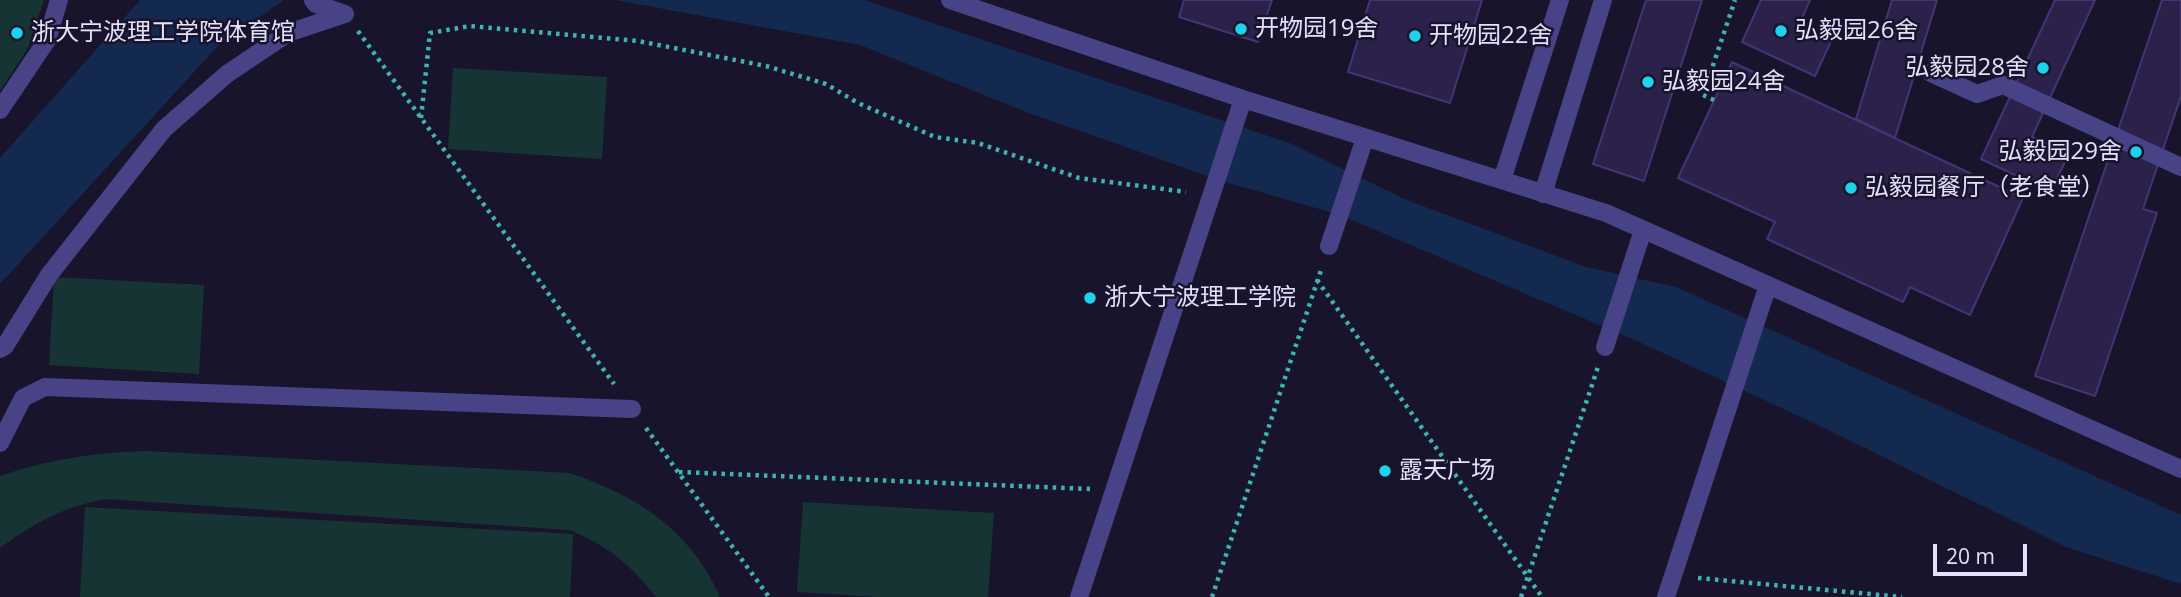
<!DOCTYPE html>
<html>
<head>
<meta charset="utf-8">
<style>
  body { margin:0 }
  #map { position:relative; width:2181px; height:597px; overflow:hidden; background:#18142b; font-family:"Open Sans",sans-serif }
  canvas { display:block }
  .scale { position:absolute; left:1933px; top:544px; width:94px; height:32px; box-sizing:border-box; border:4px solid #e4e0fd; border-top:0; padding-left:9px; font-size:21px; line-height:24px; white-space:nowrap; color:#e4e0fd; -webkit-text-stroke:5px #18142b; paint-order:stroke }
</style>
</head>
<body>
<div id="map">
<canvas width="2181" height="597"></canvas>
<div class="scale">20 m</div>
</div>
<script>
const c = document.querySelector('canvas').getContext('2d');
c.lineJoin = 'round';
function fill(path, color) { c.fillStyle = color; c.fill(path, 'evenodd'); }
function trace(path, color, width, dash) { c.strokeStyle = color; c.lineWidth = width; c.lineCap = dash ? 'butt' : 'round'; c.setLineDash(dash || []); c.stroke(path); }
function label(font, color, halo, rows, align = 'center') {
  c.font = font + ' "Open Sans","Noto Sans SC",sans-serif'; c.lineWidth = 5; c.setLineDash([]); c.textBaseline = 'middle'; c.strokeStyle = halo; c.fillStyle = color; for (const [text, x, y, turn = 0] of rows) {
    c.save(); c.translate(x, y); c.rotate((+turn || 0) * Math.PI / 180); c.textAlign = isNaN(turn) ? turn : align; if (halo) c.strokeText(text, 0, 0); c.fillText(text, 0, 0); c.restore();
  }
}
fill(new Path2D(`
  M0,0H44L28,48L0,91Z
  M453,68L607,77L602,159L448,149Z
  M54,277L204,285L199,374L49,365Z
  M146,451L570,473C638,497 689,528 720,597H656C632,566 606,544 569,530L105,499C61,508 36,522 0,548V476C49,459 95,453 146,451Z
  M803,502L994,513L988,597H878L797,592Z
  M85,507L573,534L570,597H80Z`), '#173434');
fill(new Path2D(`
  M140,0H284L216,48L0,284V158Z
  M615,0H864L1292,144L1404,199L1586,267L1676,287L2181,515V584L2066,547L1816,424L1637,341L1340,215L1222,181L1029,113L860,45Z`), '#14294f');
const building = new Path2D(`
  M1184,0H1272L1258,42L1179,17Z
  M1370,0H1482L1450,103L1348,72Z
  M1646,0H1702L1644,181L1593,164Z
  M1761,0H1810L1800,23L1832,39L1815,76L1742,42Z
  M1892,0H1937L1895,138L1856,119Z
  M2055,0H2095L2032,137L2069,154L2050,192L1981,159Z
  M2162,0H2181V96L2143,209L2157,213L2095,396L2035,376Z
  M1732,62L2023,198L1970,315L1910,287L1903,302L1767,239L1775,222L1678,178Z`);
fill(building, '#2b214a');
trace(building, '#433574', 2);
trace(new Path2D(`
  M358,31L614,384
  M1714,100L1703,95L1735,0
  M421,118L430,33L470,26L638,41L766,66L826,84L858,103L935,137L978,143L1079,178L1186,192
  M1317,280L1542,597
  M646,428L769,597
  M679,472L1090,489
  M1698,578L1902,597
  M1212,597L1322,267
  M1521,597L1598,367`), '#3cb5b1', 4.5, [3.5, 5]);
trace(new Path2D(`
  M313,0L316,4L345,14
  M950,0L1243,99L1079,597
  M1931,73L1977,94L2003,85L2181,167
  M1243,99L1606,213L2181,469
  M0,110L47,40L59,0
  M1502,180L1560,0
  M1543,194L1603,0
  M1329,246L1365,138
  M1605,347L1643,230
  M0,349L5,346L49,275L164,129L227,74L288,33L345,14
  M0,443L23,398L45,387L632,409
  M1666,597L1768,285`), '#474386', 18);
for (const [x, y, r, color] of [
  [1241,29,7,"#1cd3ed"],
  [1781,31,7,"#1cd3ed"],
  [17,33,7,"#1cd3ed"],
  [1415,36,7,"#1cd3ed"],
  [2043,68,7,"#1cd3ed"],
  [1648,82,7,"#1cd3ed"],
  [2136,152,7,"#1cd3ed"],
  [1851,188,7,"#1cd3ed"],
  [1090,298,7,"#1cd3ed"],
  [1385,471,7,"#1cd3ed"]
]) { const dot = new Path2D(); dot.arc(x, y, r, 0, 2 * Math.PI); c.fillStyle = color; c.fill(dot); trace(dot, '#18142b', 2.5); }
label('24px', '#e4e0fd', '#18142b', [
  ["开物园19舍",1255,29],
  ["弘毅园26舍",1795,31],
  ["浙大宁波理工学院体育馆",31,33],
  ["开物园22舍",1429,36],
  ["弘毅园28舍",2029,68,"right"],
  ["弘毅园24舍",1662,82],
  ["弘毅园29舍",2122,152,"right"],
  ["弘毅园餐厅（老食堂）",1865,188],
  ["浙大宁波理工学院",1104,298],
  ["露天广场",1399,471]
], 'left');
</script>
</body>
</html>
